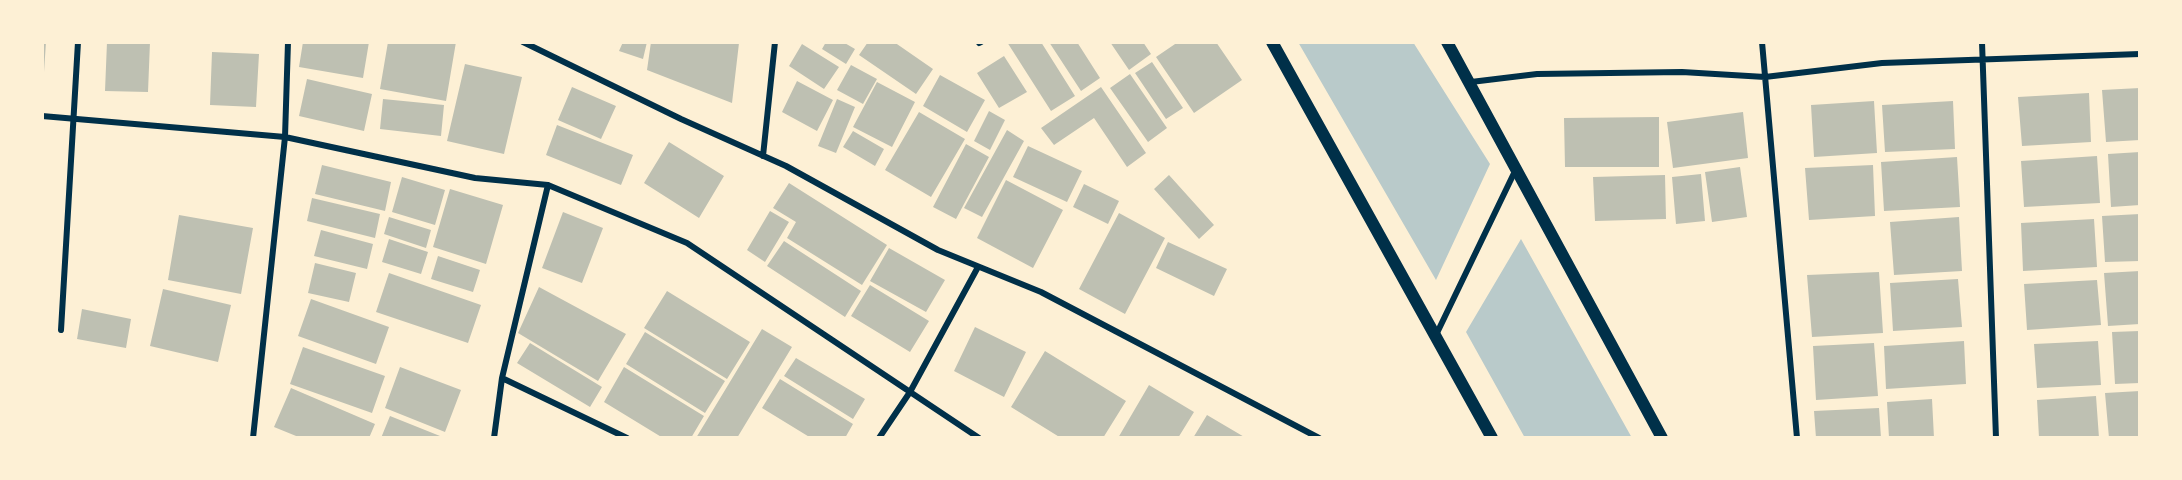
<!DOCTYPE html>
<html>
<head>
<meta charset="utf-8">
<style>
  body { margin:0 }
  #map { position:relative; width:2182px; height:480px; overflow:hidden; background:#fdf0d5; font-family:Montserrat,sans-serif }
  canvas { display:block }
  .frame { position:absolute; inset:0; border:44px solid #fdf0d5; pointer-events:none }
</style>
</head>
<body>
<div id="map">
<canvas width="2182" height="480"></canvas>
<div class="frame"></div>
</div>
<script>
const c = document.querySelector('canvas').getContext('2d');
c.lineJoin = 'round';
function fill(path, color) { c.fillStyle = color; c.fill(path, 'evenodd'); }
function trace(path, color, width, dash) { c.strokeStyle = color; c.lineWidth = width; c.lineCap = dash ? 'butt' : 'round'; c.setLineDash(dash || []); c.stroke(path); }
fill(new Path2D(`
  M1298,42H1413L1490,164L1436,280Z
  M1521,239L1632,438H1525L1466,332Z`), '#b9caca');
fill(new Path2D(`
  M42,42H46L44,72L42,71Z
  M107,42H150L148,92L105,91Z
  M303,42H369L363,78L299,67Z
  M388,42H456L446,101L380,89Z
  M623,42H647L643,59L619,51Z
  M651,42L739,43L732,103L647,70Z
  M826,42H843L855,49L846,64L822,49Z
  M868,42H894L933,69L916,94L859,55Z
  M1007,42H1041L1075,96L1051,111Z
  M1049,42H1077L1100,78L1081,91Z
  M1110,42H1143L1151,54L1129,70Z
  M1178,42H1216L1242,80L1194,113L1156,57Z
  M802,44L839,67L824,89L789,66Z
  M212,52L259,54L256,107L210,105Z
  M1004,56L1027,92L999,108L977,73Z
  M1152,62L1183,108L1166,119L1135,73Z
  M465,64L522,77L504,154L447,141Z
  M851,65L877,79L863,104L837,90Z
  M1130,74L1167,128L1148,142L1110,88Z
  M940,75L985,100L967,132L923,106Z
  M307,79L372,94L364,131L299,116Z
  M797,81L833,100L817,131L782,112Z
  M877,82L915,102L892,147L853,127Z
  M572,87L616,106L601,139L558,120Z
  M1101,87L1146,153L1127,167L1094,118L1054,145L1041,128Z
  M2140,88V140L2106,142L2102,90Z
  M2089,93L2091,142L2022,146L2018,97Z
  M383,99L444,105L441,136L380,129Z
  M837,99L855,107L836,153L818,146Z
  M1874,101L1877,153L1814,157L1811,105Z
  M1953,101L1955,149L1885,152L1882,105Z
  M989,111L1005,120L990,150L974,141Z
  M919,112L965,139L931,197L885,170Z
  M1743,112L1748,158L1673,168L1667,122Z
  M1659,117V167H1565L1564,118Z
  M557,125L633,155L621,185L546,155Z
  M1007,130L1024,141L982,217L964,208Z
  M853,131L884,149L875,166L843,147Z
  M669,142L724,176L699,218L644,183Z
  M966,144L989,157L956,219L933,207Z
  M1028,146L1082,171L1067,202L1013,177Z
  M2140,152V205L2111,207L2108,154Z
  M2097,156L2100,203L2024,207L2021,161Z
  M1957,157L1960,207L1884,211L1881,162Z
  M322,165L391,182L385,211L315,194Z
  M1873,165L1875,216L1809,220L1805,168Z
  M1740,167L1747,217L1712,222L1705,172Z
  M1701,174L1705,221L1676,224L1672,177Z
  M1169,175L1214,225L1199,239L1154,189Z
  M1665,175L1666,219L1595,221L1593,177Z
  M402,177L445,190L435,225L392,212Z
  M1006,180L1063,210L1033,268L977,238Z
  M789,183L887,245L862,285L787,238L796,222L773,208Z
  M1084,184L1119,201L1108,224L1073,207Z
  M450,189L503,205L486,264L433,247Z
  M312,198L380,214L375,238L307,221Z
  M770,211L789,222L765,262L747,250Z
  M563,212L603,228L582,283L542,268Z
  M1119,213L1165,238L1125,314L1079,289Z
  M2140,214V261L2105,262L2102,216Z
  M179,215L253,228L241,294L168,280Z
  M389,217L431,230L426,248L384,234Z
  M1959,217L1962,271L1894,275L1890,222Z
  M2094,219L2097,267L2023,271L2021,223Z
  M321,230L373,244L367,269L314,256Z
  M389,239L428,252L421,274L382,262Z
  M784,241L861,291L845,317L767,266Z
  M1168,242L1227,269L1214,296L1156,268Z
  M889,248L945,280L926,312L870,281Z
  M438,256L480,270L473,292L431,279Z
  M315,263L356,273L349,302L308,293Z
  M2140,271V324L2108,326L2104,273Z
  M1879,272L1883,333L1812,337L1807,275Z
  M389,273L481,305L468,343L376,312Z
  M1958,279L1962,327L1893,331L1890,283Z
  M2097,280L2101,325L2027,330L2024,284Z
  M870,285L929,321L910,352L851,316Z
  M539,287L626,334L598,381L518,333Z
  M163,289L231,305L218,362L150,346Z
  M667,291L750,342L727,379L644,328Z
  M311,299L389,327L376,364L298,336Z
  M82,309L131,319L126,348L77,339Z
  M975,327L1026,352L1004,397L954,371Z
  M762,329L792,347L737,438H696Z
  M2140,331V383L2115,384L2112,332Z
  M645,332L725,381L705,413L626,364Z
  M1964,341L1966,384L1886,389L1884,346Z
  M2098,341L2101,385L2037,388L2034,344Z
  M530,343L602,387L590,407L517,363Z
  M1874,343L1878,396L1816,400L1813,346Z
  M303,347L385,376L372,413L290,384Z
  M1045,351L1126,401L1103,438H1061L1011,407Z
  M796,358L865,399L853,419L784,376Z
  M400,367L461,390L445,432L385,408Z
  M624,367L704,416L691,438H663L604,402Z
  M780,379L853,424L845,438H811L762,408Z
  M1149,385L1194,412L1178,438H1118Z
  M291,388L375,424L369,438H301L274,427Z
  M2140,391V438H2109L2105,393Z
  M2096,396L2099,438H2039L2037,400Z
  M1932,399L1934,438H1889L1887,402Z
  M1879,408L1881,438H1816L1814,411Z
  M1207,415L1246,438H1193Z
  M390,416L445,438H381Z`), '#bec0b2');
trace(new Path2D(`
  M523,42L681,119L786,166L938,250L1041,292L1319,438
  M1762,42L1797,438
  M1982,42L1996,438
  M979,43L981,42
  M1471,82L1537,74L1682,72L1765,77L1882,63L2140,54
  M42,116L285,137L475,178L548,185L687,243L979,438
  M763,156L775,42
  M61,330L78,42
  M1436,335L1516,169
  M502,378L627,438
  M253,438L285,137L288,42
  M494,438L502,378L548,185
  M879,438L910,392L978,267`), '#003049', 6);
trace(new Path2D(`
  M1272,42L1492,438
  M1447,42L1662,438`), '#003049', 12);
</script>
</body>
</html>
